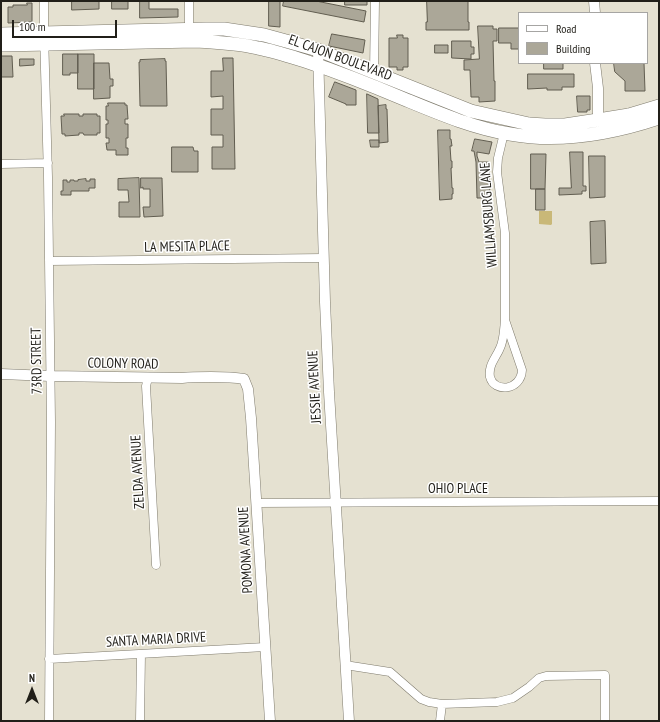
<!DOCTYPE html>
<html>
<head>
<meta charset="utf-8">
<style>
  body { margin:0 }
  #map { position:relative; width:660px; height:722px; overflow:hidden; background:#e5e1d1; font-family:"PT Sans Narrow",sans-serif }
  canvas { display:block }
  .frame { position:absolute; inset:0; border:2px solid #211f19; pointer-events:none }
  .legend { position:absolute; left:518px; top:12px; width:130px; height:52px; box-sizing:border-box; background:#fff; border:1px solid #a6a5a3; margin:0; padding:5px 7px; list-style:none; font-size:12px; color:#211f19 }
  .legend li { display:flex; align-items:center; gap:8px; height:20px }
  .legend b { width:20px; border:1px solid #a6a5a3 }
  .north { position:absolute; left:12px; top:670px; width:40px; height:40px; -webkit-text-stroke:3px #fff; paint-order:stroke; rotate:0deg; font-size:11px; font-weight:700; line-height:16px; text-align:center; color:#211f19 }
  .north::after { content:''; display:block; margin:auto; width:14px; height:18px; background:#211f19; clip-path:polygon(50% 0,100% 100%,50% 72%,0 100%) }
  .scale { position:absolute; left:12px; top:20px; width:105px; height:18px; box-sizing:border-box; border:2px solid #211f19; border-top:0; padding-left:5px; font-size:12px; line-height:14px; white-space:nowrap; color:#211f19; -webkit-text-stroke:3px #fff; paint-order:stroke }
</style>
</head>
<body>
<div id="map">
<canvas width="660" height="722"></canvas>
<div class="frame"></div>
<ul class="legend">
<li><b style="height:5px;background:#fff"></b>Road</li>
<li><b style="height:11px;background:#aba798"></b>Building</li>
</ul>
<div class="north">N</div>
<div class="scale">100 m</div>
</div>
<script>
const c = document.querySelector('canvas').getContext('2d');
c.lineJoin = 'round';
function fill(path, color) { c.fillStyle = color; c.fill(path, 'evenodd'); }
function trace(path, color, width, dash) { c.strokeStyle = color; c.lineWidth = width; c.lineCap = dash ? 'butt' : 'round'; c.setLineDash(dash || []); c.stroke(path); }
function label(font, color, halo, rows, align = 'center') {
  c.font = font + ' "PT Sans Narrow",sans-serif'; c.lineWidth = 3; c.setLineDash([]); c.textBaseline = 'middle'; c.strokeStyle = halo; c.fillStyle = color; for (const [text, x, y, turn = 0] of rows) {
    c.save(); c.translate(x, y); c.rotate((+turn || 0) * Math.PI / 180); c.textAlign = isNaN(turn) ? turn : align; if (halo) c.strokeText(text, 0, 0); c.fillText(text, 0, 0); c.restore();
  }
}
fill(new Path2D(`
  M539,211H552V224L551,225C547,225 543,224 539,224Z`), '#c9b878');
const building = new Path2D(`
  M72,1H99V9L72,10Z
  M112,1H128V9H112Z
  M140,1H149V9H178V17L140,18Z
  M269,1H280V27L269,26Z
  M284,1H316L366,11L364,22L283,6Z
  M345,1H367V5H345Z
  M427,1H468V22H469V30H426V22H427Z
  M27,3H32V22L8,23V7H13V5H27Z
  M478,26H493V29H497V41H493L494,81H495V101L479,102V97H471L470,70H464V60L479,59Z
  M499,28H519V49H511V43H499Z
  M332,34L365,40L363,53L329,46Z
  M397,35H403V38H408V67H403V70H397V67H389V38H397Z
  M452,41H471V47H474V54H471V59L452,58Z
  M435,45H448V53H435Z
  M63,54H78V73H70V75H63Z
  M78,54H94V89H78Z
  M1,56H12L13,77H1Z
  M223,58H233L235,169H212V147H223V135H211V109H223V96L211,97V71H223Z
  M20,59H34V65L20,66Z
  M165,59V61H166L167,106H140L139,62H140V60Z
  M94,63H109L110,79H113V86H110V98L94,99Z
  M544,63H563V69H544Z
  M614,63H644L645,91H625V81L615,72Z
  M528,74H574V87H562V90H547V88L528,89Z
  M335,82L356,90V105H346V104L329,97Z
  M367,94L378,99L379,133H368Z
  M577,96H590V110H587V112H578Z
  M108,103H125V105H127L128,119H125V124H128V138H126V148H128V155H116V150H107L106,143H109V138H106V124H108V120H106V106H108Z
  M386,105V109H387L388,142L379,143L378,106Z
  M64,114H79V116H83V114H97V116H100V133H97V135H84L83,133H79V135L65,136V134H62L61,116H64Z
  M438,130H450V139H451L452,146H450L451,161H452V168H451L452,188H453V194H452V199L440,200Z
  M475,139L492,142L489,154L477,152V156L479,162H489L490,198H477L476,162L474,151H472Z
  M370,140H379V147H371Z
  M172,147H193L194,151H198V172H172Z
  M570,152H583V186H586V191H582V194L559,195V188H571Z
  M531,154H546L545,189H531Z
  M589,156H605V197L590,198Z
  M139,178L140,217H119V202H129L128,190H118V179Z
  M141,178H162L163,216L144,217L143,207H150V189H143V187L141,188Z
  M86,179V181H90V179H95V188H89V191H71V195H61V191H63V180H67V182H70V180H74V181H78V180Z
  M536,189H545V210H536Z
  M605,221L606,263L591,264L590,222Z`);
fill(building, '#aba798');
trace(building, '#615d50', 1);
const minor = new Path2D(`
  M44,1V33L48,177L51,422L49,721
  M189,1V29
  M374,73L375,1
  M504,133L498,158L497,172L505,233V320
  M1,164L48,163
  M49,261L324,258
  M505,320L522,370C521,391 494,393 490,377C488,365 496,358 500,348C504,340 504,329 505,320Z
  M148,378L146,386L156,565
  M257,503L659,501
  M49,659L265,647
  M345,665L390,672L421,699L429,702L442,704L497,702L513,698L529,687L539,678L546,676L605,675V721
  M140,721L141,654
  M440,721L442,704`);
const tertiary = new Path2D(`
  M594,1L595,13
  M318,50L325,302L329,392L349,721
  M595,63L598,88V120
  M1,374L50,376L182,378C191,377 201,377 211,377C222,377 233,377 244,379L248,389L251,418L270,721`);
const primary = new Path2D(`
  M1,34L206,29H224L264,35L286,41L318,50L471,111L529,124L545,125H565L598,120L629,115L659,106
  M1,45L195,41C216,42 237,43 258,48C274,51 289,56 305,61C338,72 371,85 404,99C438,113 473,128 510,134C560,143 611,134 659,118`);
trace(minor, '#7f7b6d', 9);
trace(tertiary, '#7f7b6d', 11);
trace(primary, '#7f7b6d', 14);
trace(minor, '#fff', 8);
trace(tertiary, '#fff', 10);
trace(primary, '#fff', 13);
label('14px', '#211f19', '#fff', [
  ["EL CAJON BOULEVARD",340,58,20],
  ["WILLIAMSBURG LANE",489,215,-94],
  ["LA MESITA PLACE",187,247,-1],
  ["73RD STREET",37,361,-91],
  ["COLONY ROAD",123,364,1],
  ["JESSIE AVENUE",315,387,-93],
  ["ZELDA AVENUE",138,472,-93],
  ["OHIO PLACE",458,489],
  ["POMONA AVENUE",246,550,-93],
  ["SANTA MARIA DRIVE",156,640,-3]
]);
</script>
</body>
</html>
